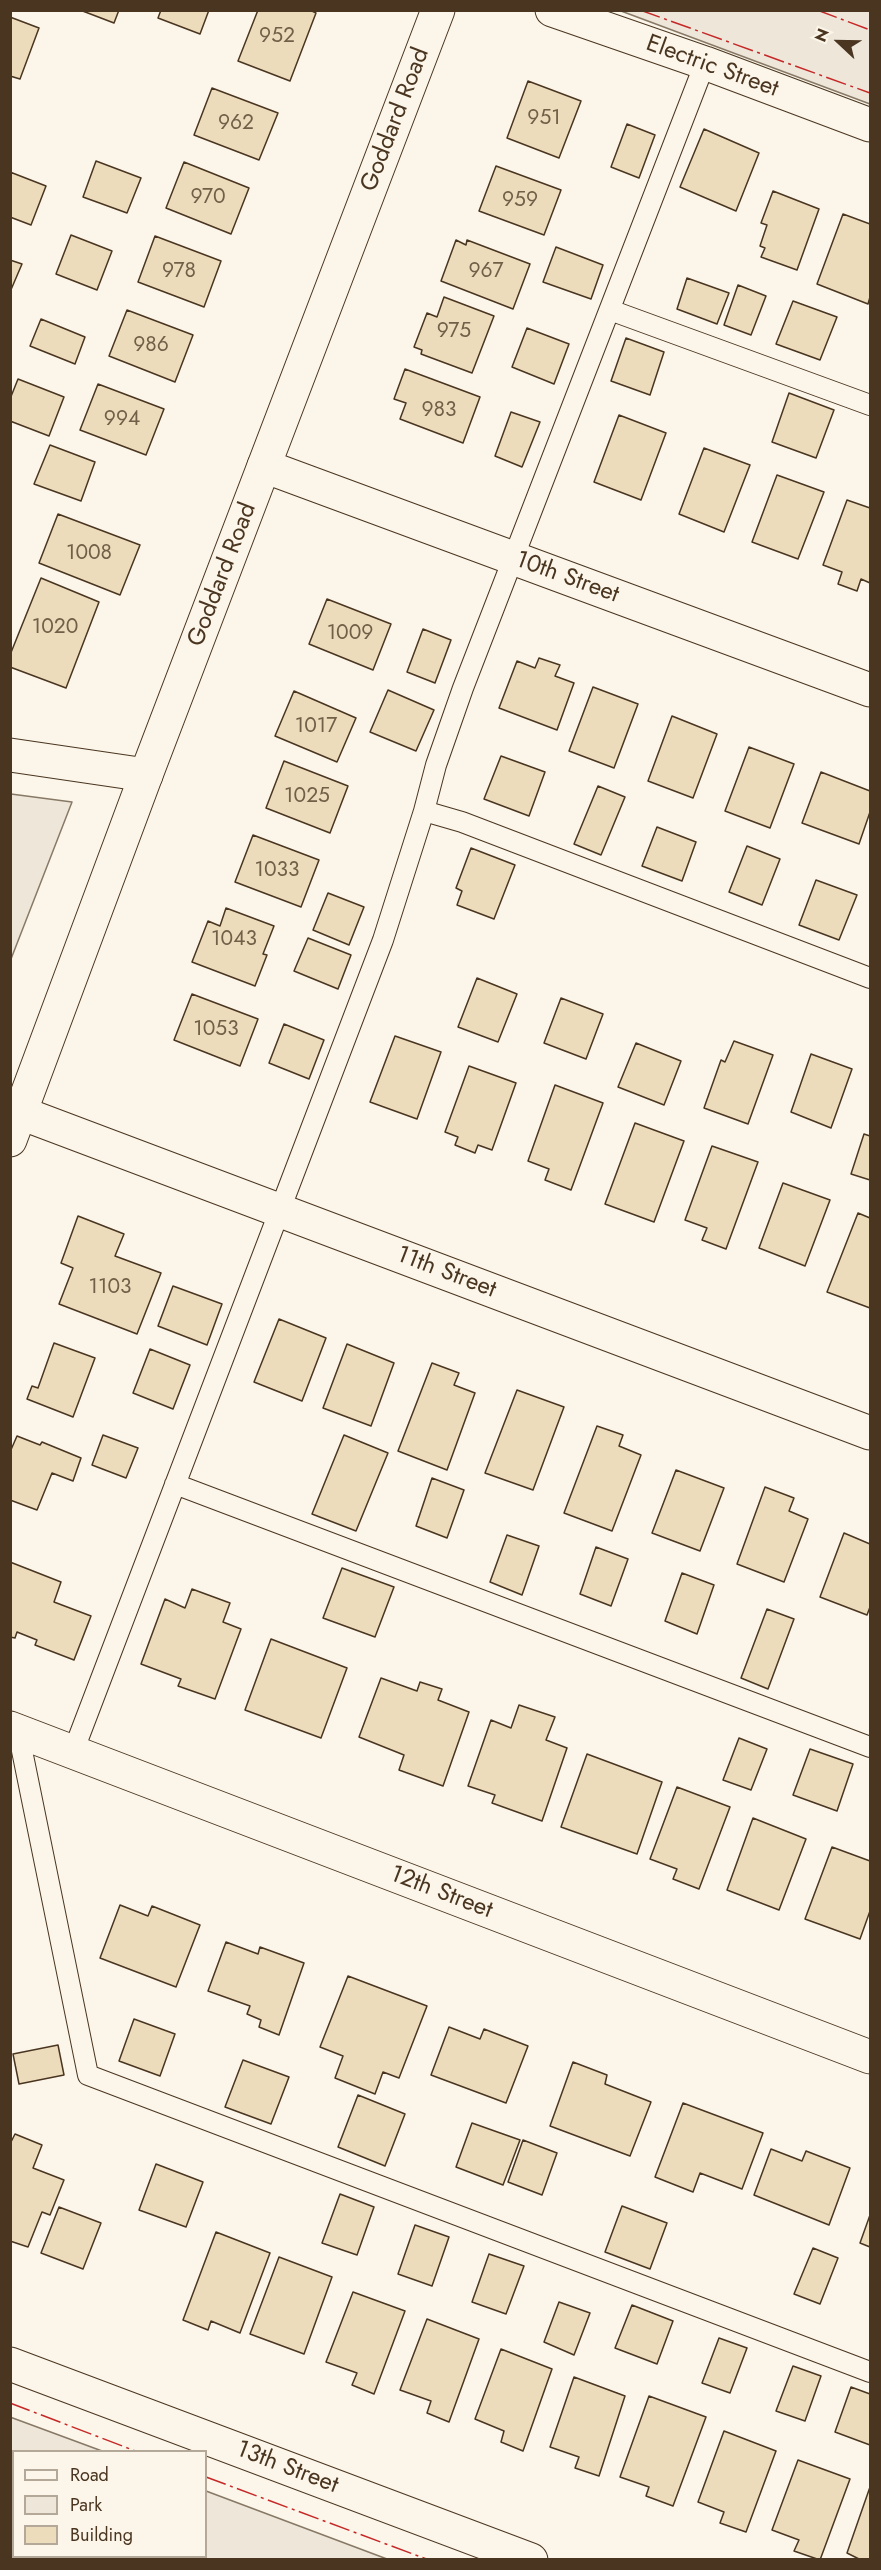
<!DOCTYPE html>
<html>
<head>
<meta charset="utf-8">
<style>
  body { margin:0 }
  #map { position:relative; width:881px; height:2570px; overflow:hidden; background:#fbf6e9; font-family:Jost,sans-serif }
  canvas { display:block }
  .frame { position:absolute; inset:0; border:12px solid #4a3520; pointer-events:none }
  .legend { position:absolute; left:12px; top:2450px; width:195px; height:108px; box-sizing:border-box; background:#fbf6e9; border:2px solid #b4a999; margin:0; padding:8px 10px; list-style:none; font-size:18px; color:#4a3520 }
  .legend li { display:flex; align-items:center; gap:12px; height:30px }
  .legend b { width:30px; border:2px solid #b4a999 }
  .north { position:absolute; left:809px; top:12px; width:60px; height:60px; -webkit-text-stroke:4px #fbf6e9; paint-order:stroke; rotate:292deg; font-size:16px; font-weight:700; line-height:24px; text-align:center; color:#4a3520 }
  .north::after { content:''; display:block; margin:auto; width:21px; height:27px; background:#4a3520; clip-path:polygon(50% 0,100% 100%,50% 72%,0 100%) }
</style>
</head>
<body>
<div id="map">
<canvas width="881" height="2570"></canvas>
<div class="frame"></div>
<ul class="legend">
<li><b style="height:8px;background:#fbf6e9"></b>Road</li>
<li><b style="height:16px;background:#ede6d9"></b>Park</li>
<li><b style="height:16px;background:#ecdcbc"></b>Building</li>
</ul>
<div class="north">N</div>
</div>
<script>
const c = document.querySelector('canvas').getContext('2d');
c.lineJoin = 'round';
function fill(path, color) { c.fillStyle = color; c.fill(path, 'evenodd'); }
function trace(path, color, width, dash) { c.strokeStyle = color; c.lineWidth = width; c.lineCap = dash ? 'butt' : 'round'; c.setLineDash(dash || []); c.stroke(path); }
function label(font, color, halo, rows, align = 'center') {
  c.font = font + ' Jost,sans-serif'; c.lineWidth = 4.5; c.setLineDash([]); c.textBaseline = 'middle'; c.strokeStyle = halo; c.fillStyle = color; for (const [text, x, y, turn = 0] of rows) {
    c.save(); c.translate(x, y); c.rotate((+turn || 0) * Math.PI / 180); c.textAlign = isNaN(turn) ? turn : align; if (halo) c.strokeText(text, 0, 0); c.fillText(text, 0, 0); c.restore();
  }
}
const green = new Path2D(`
  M621,11H870V104Z
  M11,794L72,802L11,959L10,794Z
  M10,2417L102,2451L14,2452V2556H206V2491L387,2559H11Z`);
fill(green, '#ede6d9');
trace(green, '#887966', 1.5);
const building = new Path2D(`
  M80,10H119L114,23Z
  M161,10H209L200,34L158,18Z
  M258,10H310L316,13L290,81L238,61Z
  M10,17L39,28L20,79L10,76Z
  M528,81L581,101L559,158L507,138Z
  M212,88L278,113L259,160L194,135Z
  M627,124L655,135L639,178L611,167Z
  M704,129L759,153L736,211L680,187Z
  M96,161L141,178L127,213L83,197Z
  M184,162L249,188L231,234L166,208Z
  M496,166L561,190L544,235L479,211Z
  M10,172L46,186L31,225L10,217Z
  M773,191L819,209L797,270L761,257L765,248L760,246L767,225L761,223Z
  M843,214L870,224V297L868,304L817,284Z
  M71,235L112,251L97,290L56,274Z
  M155,236L221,261L204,307L138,282Z
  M456,240L466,245L467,240L530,264L513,309L441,281Z
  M556,247L603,265L591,299L543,282Z
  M10,260L22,264L10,292Z
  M687,278L729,293L717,324L677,309Z
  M738,285L766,296L751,335L724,325Z
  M444,297L494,316L472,373L421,354L422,350L414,347L427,313L437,317Z
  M793,301L837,317L820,360L776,344Z
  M127,310L193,335L175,382L109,356Z
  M41,319L85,337L75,364L30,346Z
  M527,328L569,344L554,384L512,367Z
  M626,338L664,352L650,395L611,381Z
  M405,369L480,397L463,443L400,419L406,403L394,399Z
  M18,379L64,397L49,436L10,421V399Z
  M98,384L164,409L146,455L80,430Z
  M789,393L834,410L816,458L772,442Z
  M511,412L540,422L522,467L495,456Z
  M619,415L666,433L641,500L594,482Z
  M50,445L95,462L81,501L34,484Z
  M704,448L750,465L724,532L679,514Z
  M777,475L824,492L798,559L752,542Z
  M847,500L870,508V583L861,579L857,591L838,584L842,572L823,565Z
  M58,514L140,545L120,595L39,563Z
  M41,578L99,602L66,688L10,667V655Z
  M327,599L391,624L373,670L309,644Z
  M423,629L451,640L435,683L407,672Z
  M539,658L560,665L555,676L574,683L557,730L499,708L517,661L535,668Z
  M593,687L638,704L614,768L569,751Z
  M388,690L434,710L416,751L370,732Z
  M294,691L356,718L337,762L275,736Z
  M672,716L717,734L693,798L648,781Z
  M749,747L794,764L770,828L725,811Z
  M501,756L545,772L529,816L484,799Z
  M284,761L348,786L330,833L266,808Z
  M821,772L870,791V812L859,844L802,823Z
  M598,786L625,797L601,855L574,844Z
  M657,827L696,842L682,881L642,866Z
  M253,835L319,860L301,907L235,882Z
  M747,846L780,859L762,905L729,892Z
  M471,848L515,865L494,919L457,905L462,891L456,888Z
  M816,880L857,895L839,940L799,925Z
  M328,893L364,907L349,945L313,930Z
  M226,908L274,926L263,954L267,955L255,986L192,962L208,921L220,926Z
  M308,938L351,955L338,989L294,971Z
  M477,978L517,994L498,1042L458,1027Z
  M192,994L258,1019L240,1066L174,1040Z
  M561,998L603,1014L586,1059L544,1043Z
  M284,1024L324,1040L309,1079L269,1063Z
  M395,1036L441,1052L417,1119L370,1102Z
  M734,1041L773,1055L748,1124L704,1108L721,1060L725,1062Z
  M636,1043L681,1061L664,1105L618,1087Z
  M811,1054L852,1069L831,1128L791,1112Z
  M469,1066L516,1083L492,1150L478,1145L475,1153L455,1145L458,1137L445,1132Z
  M555,1085L603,1103L571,1190L545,1180L549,1169L528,1161Z
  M635,1123L684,1141L654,1222L605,1204Z
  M864,1134L870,1136V1180L851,1174Z
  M712,1146L758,1162L726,1249L702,1240L707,1228L685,1220Z
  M783,1183L830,1200L805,1266L759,1248Z
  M858,1213L870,1218V1308L827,1292Z
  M78,1216L124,1234L115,1256L161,1273L137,1334L59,1304L73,1268L61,1263Z
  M173,1286L222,1304L207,1345L158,1326Z
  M279,1319L326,1338L302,1401L254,1382Z
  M54,1343L95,1358L73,1417L27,1399L32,1386L38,1388Z
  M347,1344L394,1363L371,1426L323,1408Z
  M150,1349L190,1365L173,1409L133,1393Z
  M432,1363L459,1373L454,1385L475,1393L447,1470L398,1451Z
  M517,1390L564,1407L533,1490L485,1473Z
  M597,1426L623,1435L619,1446L641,1455L612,1531L564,1513Z
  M103,1435L138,1448L126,1478L92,1465Z
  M344,1435L388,1453L356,1531L312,1514Z
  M17,1436L40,1445L42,1442L81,1458L73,1481L52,1473L37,1510L10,1500V1452Z
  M676,1470L724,1488L700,1551L652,1533Z
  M432,1478L464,1490L447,1538L416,1526Z
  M765,1487L794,1498L789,1511L808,1519L784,1582L737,1564Z
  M844,1533L870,1544V1607L867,1615L820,1597Z
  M507,1535L539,1546L522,1595L490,1582Z
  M596,1547L628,1559L611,1606L580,1594Z
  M10,1562L61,1582L54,1602L91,1616L74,1660L35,1645L37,1640L17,1632L15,1638L10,1637Z
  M342,1568L394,1587L375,1637L323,1618Z
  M682,1573L714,1585L697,1634L665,1621Z
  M192,1589L230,1603L223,1622L241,1629L215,1699L178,1686L181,1679L141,1664L165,1599L185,1608Z
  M767,1609L794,1619L768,1689L741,1678Z
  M271,1639L347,1668L321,1738L245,1710Z
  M381,1678L417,1691L420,1682L442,1689L438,1700L469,1712L443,1786L399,1770L404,1755L359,1737Z
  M519,1705L555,1717L546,1740L567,1748L542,1821L492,1803L495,1795L468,1786L491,1720L511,1728Z
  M739,1738L767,1749L751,1790L723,1780Z
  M810,1749L853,1764L837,1811L793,1795Z
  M587,1754L662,1782L637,1854L561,1827Z
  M677,1787L730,1807L699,1889L673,1879L677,1869L650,1859Z
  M753,1818L806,1839L779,1910L727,1890Z
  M832,1847L870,1861V1911L860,1939L805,1919Z
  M120,1905L148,1916L152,1906L200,1925L176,1987L100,1958Z
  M226,1942L258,1954L260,1947L304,1963L279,2035L259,2027L261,2020L247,2014L250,2006L208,1991Z
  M348,1976L427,2006L399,2078L383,2072L375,2094L335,2078L343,2056L320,2047Z
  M134,2019L175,2034L160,2076L119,2061Z
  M449,2027L480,2039L484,2029L528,2046L506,2103L431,2075Z
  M58,2045L64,2075L19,2084L13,2054Z
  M243,2060L289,2077L271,2124L225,2107Z
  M573,2062L607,2075L605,2084L651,2102L630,2156L550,2126Z
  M358,2095L405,2114L385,2166L338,2147Z
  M683,2103L763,2133L742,2189L700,2173L693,2192L655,2177Z
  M472,2123L520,2140L503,2185L456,2167Z
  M15,2134L42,2145L33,2168L64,2180L50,2215L42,2212L28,2247L10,2241V2144Z
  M523,2140L557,2153L542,2195L508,2182Z
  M771,2149L802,2161L806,2151L850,2168L829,2225L754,2195Z
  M156,2164L203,2182L186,2227L139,2210Z
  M340,2194L374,2207L357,2255L322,2243Z
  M622,2206L667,2223L650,2269L605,2252Z
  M59,2207L101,2223L83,2269L41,2253Z
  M870,2215V2247L860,2243Z
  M415,2225L449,2237L432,2286L398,2274Z
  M216,2232L270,2253L240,2333L211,2321L208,2330L183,2320Z
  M813,2248L838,2258L820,2304L794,2294Z
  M489,2254L524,2266L506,2314L472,2302Z
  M279,2257L332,2277L304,2354L250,2334Z
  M353,2292L405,2311L374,2394L352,2385L357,2373L326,2362Z
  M559,2302L590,2313L574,2355L544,2342Z
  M632,2305L673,2321L657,2364L615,2348Z
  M427,2319L479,2339L449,2422L427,2413L431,2401L400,2390Z
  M719,2338L747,2348L730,2393L702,2383Z
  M501,2349L552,2369L523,2451L501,2442L504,2431L475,2419Z
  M793,2366L821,2376L805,2421L776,2411Z
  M574,2377L625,2396L599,2476L575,2468L579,2457L550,2447Z
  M851,2387L870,2394V2445L835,2432Z
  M649,2396L706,2417L673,2506L646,2496L649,2487L620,2477Z
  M724,2431L776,2451L746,2532L720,2523L724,2512L698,2502Z
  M798,2460L850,2479L820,2560L794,2551L799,2540L772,2530Z
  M870,2487V2560H861L847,2553Z`);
fill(building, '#ecdcbc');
trace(building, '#4a3520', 1.5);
const service = new Path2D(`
  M705,63L463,688L436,765L424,811L462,822L870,978
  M610,310L870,405
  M175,1484L870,1747
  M18,1731L88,2075L870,2372
  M73,1752L383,940L424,811`);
const minor = new Path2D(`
  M552,10L705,63L870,125
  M264,466L870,690
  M10,755L146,775
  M21,1113L870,1433
  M10,1728L870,2057
  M10,2364L531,2560`);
const tertiary = new Path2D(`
  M10,1140L146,775L438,10`);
trace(service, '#4a3520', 22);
trace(minor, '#4a3520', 35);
trace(tertiary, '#4a3520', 35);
trace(service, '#fbf6e9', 20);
trace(minor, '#fbf6e9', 33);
trace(tertiary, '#fbf6e9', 33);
trace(new Path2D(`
  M640,10L870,93
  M817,10L870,30
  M10,2403L138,2452
  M206,2477L429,2560`), '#c62828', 1.5, [21, 4.5, 3, 4.5]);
label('21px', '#725f47', null, [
  ["952",277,37],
  ["951",544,119],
  ["962",236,124],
  ["970",208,198],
  ["959",520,201],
  ["978",179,272],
  ["967",486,272],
  ["975",454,332],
  ["986",151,346],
  ["983",439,411],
  ["994",122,420],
  ["1008",89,554],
  ["1020",55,628],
  ["1009",350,634],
  ["1017",316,727],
  ["1025",307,797],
  ["1033",277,871],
  ["1043",234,940],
  ["1053",216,1030],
  ["1103",110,1288]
]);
label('24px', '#4a3520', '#fbf6e9', [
  ["Electric Street",712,67,20],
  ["Goddard Road",396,120,-69],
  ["Goddard Road",223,575,-69],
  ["10th Street",567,578,20],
  ["11th Street",446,1273,21],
  ["12th Street",441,1893,21],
  ["13th Street",287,2468,21]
]);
</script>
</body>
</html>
